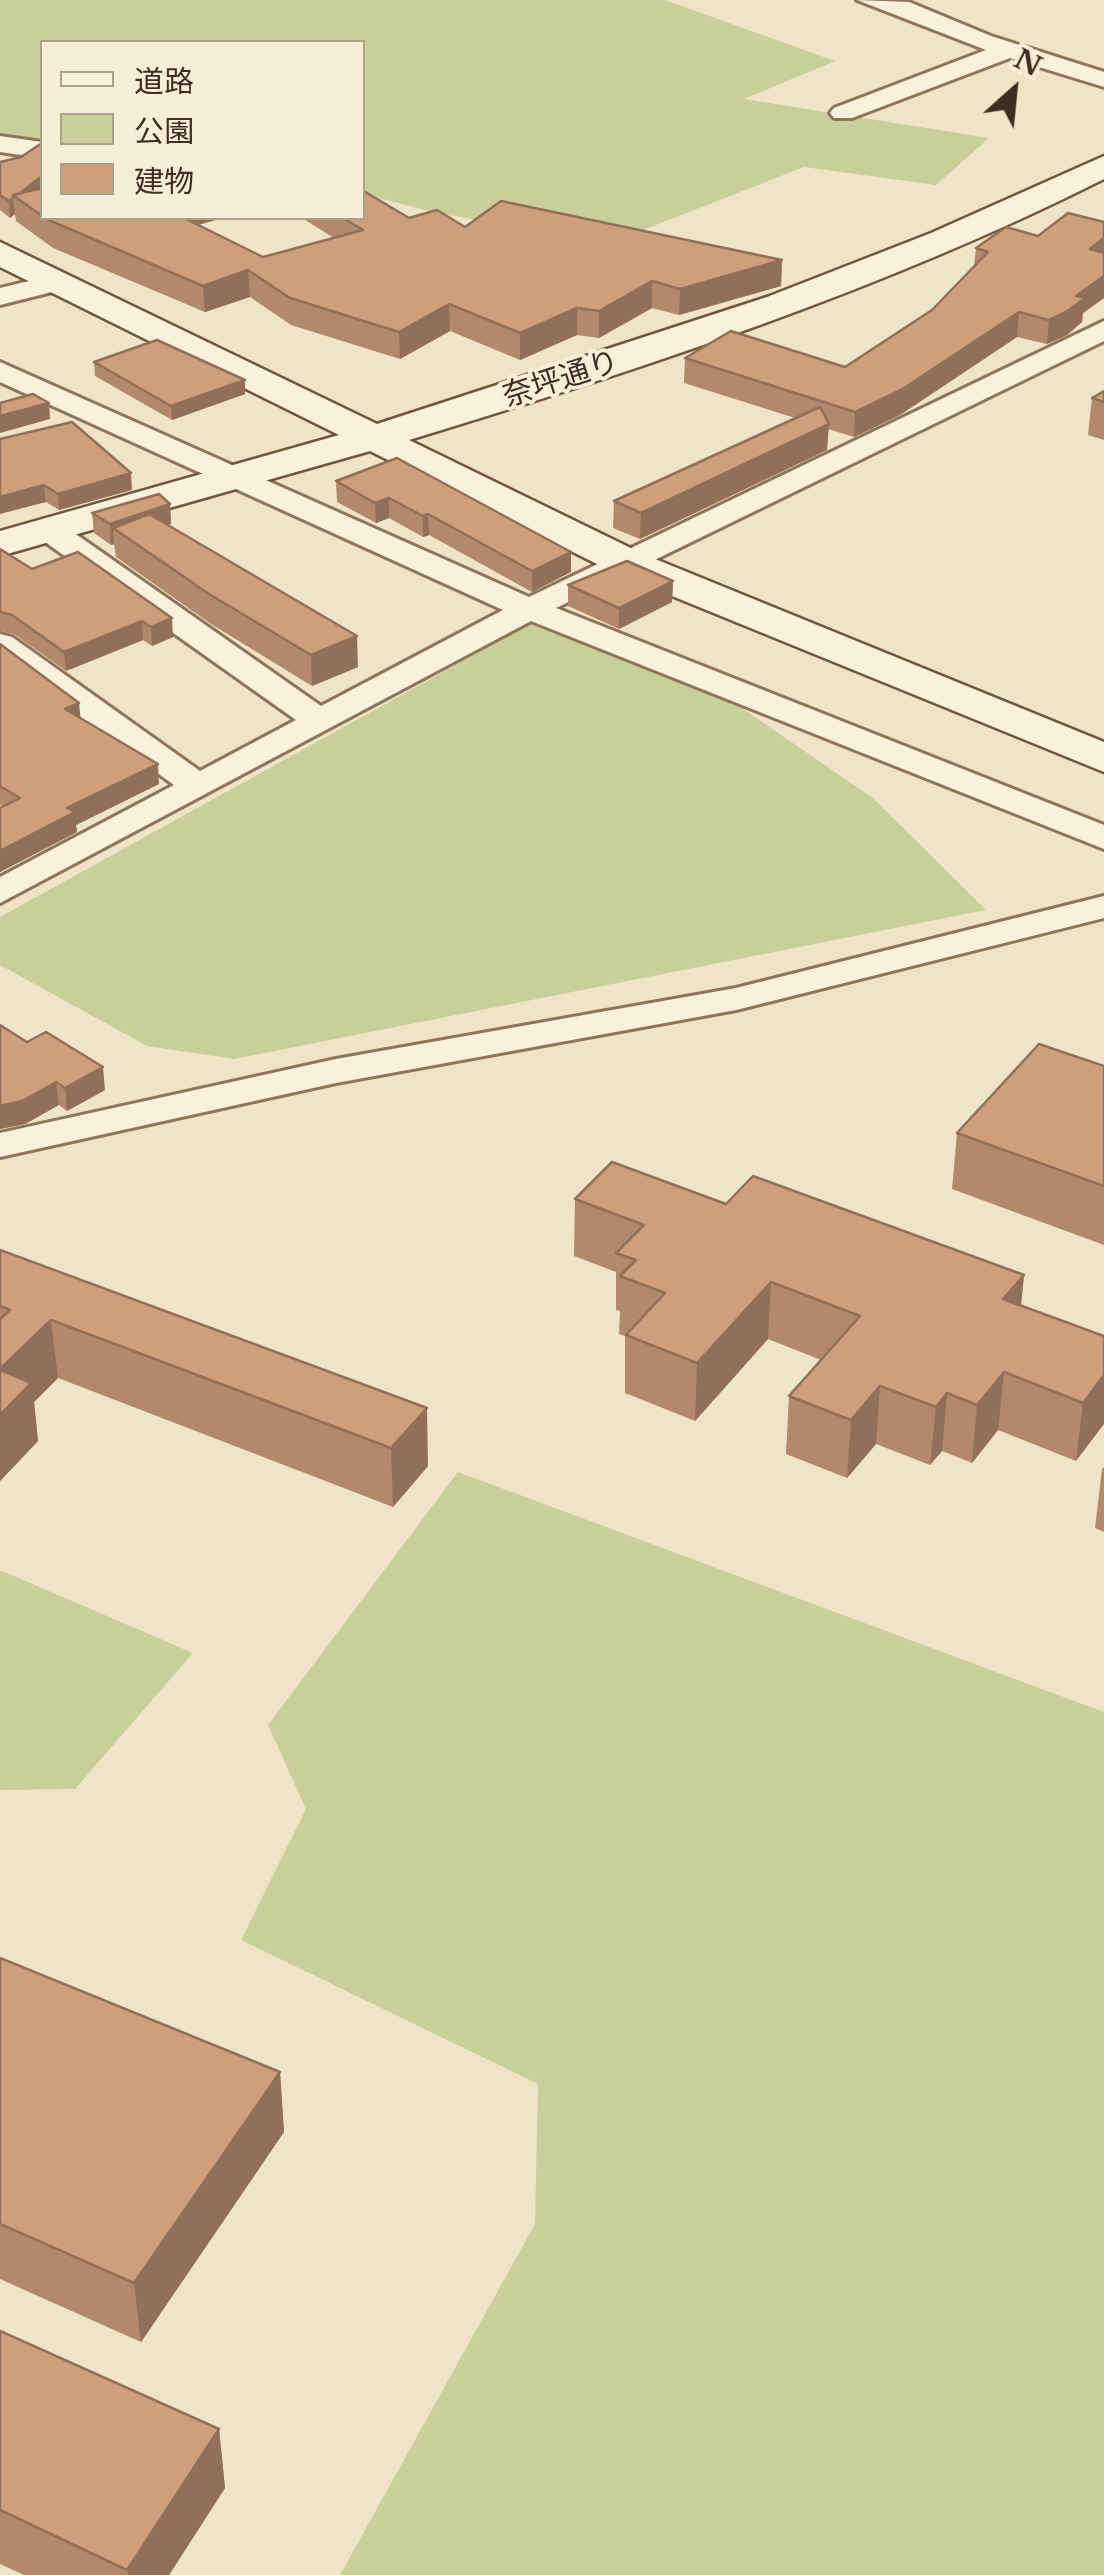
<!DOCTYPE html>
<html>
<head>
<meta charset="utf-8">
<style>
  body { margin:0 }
  #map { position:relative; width:1104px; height:2575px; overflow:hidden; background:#f0e4c8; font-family:"Libre Baskerville","Noto Sans JP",serif }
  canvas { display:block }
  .legend { position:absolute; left:40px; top:40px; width:325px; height:180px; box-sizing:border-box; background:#f7eed8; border:2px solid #ada18e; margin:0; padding:12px 18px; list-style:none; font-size:30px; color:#3d2e20 }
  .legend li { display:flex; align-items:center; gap:20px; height:50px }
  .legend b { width:50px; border:2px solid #ada18e }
  .north { position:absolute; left:964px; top:40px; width:100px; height:100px; -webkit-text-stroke:8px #f7eed8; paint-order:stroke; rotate:27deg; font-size:28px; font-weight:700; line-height:40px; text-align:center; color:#3d2e20 }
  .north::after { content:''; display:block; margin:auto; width:35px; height:45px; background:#3d2e20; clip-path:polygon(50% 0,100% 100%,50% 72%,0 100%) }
</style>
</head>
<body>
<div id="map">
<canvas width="1104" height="2575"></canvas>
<ul class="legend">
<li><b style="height:12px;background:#faf1dc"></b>道路</li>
<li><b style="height:28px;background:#c9cf9b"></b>公園</li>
<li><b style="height:28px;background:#cf9f7d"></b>建物</li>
</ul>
<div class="north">N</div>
</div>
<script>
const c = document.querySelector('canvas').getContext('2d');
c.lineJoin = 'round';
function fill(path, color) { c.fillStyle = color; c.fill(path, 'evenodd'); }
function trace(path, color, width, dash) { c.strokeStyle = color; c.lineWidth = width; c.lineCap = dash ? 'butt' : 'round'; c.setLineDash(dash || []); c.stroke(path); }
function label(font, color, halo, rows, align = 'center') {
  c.font = font + ' "Libre Baskerville","Noto Sans JP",serif'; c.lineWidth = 8; c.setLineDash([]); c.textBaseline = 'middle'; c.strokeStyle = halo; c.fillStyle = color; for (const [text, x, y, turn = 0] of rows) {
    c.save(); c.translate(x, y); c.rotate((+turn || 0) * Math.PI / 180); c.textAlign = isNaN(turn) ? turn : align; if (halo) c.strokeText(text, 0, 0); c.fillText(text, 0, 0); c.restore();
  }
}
fill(new Path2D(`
  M0,0H665L835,61L744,99L989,138L936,185L804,167L610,243L437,213L363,194L362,42H42V148L0,143Z
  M530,624L730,700L873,798L986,910L234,1059L147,1046L0,965V917Z
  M458,1472L1104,1712V2575H340L535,2224L538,2084L241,1940L306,1809L268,1725Z
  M0,1570L193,1653L75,1789L0,1790Z`), '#c9cf9b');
const street = new Path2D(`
  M857,0L909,2L991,36L1104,72V87L1010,58L852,118H834L830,113L834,108L986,50Z
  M0,136L42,142V158L0,152Z
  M58,274L72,282L68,288L0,305V288Z
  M1104,321V341L556,608L1104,825V849L531,621L0,903V877L174,785L0,659V634L12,637L200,771L296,720L38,537L33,530L38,523H60L321,706L503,610L0,382V362L529,597Z
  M1104,896V918L736,1010L336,1083L0,1157V1133L336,1059L736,988Z`);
const secondary = new Path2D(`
  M1104,156V179C883,290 645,368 409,440L643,554L1104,742V772L613,572L370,451L0,556V531L339,435L0,267V242L377,424L767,297L931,233Z`);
trace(street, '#8d765c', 6);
trace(secondary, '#6f573f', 5);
fill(street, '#faf1dc');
fill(secondary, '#faf1dc');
fill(new Path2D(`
  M42,143V218H222L198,225L263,257L334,238L302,218H409L465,227L782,260L781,286L679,315L652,308L599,338L577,335L520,360L450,331L400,359L291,325L250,297L205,312L53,248L16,221L15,214L10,218L0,210V162L21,157Z
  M1104,222V298L1083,313L1082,322L1067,335L1047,344L1017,337L900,415L854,437L828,429L827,450L640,539L613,528L614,501L795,418L684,383L685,358L845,367L932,310L974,266L976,248Z
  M94,362L245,380V394L172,420L95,376Z
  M1104,391V440L1088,435L1092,398Z
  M0,439L132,490L59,510L46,502Z
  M336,481L571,552V572L532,592L429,535L423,537L389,518L376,523L337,502Z
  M170,504L171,524L168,525L358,667L312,686L211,624L116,557L114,544L111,545L94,533L92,513Z
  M0,549L32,569L78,552L173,637L152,646L143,640L66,671L14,634L0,631Z
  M673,581L672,602L619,629L568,606V585Z
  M0,644L80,719L159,784L76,825L77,832L0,872V808L3,806L0,805Z
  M0,1025L105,1090L67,1111L59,1105L25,1124L0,1129Z
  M1104,1066V1245L952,1189L957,1133Z
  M575,1199L726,1204L1024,1275L1021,1306L1104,1336L1076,1461L998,1430L972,1463L942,1451L930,1465L876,1444L847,1478L786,1454L789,1396L821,1360L768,1339L695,1421L625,1393V1336L619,1334L620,1311L616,1310V1272L574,1256Z
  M0,1250L428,1466L393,1507L58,1378L34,1402L38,1441L0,1481Z
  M1104,1467V1532L1095,1528L1102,1469Z
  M0,1958L280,2072L284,2132L141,2342L0,2279Z
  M0,2331L219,2429L225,2488L169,2575H24L0,2564Z`), '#b2896c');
fill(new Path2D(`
  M42,176V194L15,197Z
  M13,198L15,214L10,218L9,201Z
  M166,218H222L167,234Z
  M1104,238V260L1090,249Z
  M782,260L781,286L679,315L680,289Z
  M248,270L250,297L205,312L203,286Z
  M1104,276V298L1083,313L1082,322L1067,335L1047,344L1049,320L1076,296Z
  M652,281V308L599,338V311Z
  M449,304L450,331L400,359L399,332Z
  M577,308V335L520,360V333Z
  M1019,312L1017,337L900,415L854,437L855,412Z
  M245,380V394L172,420L171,406Z
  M49,403L50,419L0,433V416Z
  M829,424L827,450L640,539L641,513Z
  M131,473L132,490L59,510L58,494Z
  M44,485L46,502L0,514V497Z
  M389,498V518L376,523L375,503Z
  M170,504L171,524L129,539L113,528L114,544L111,545L110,524Z
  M428,514L429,535L423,537V516Z
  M571,552V572L532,592V571Z
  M673,581L672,602L619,629V608Z
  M172,618L173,637L152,646L151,627Z
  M142,621L143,640L66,671L64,652Z
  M357,636L358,667L312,686L311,655Z
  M79,703L81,722L65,709Z
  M158,764L159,784L76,825L77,832L0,872V851L67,808Z
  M103,1067L105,1090L67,1111L65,1088Z
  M56,1082L59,1105L25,1124L0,1129V1106Z
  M1024,1275L1018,1332L1003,1299Z
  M771,1282L768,1339L695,1421L697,1363Z
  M51,1320L58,1378L34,1402L38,1441L0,1481V1369Z
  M1004,1372L998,1430L972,1463L977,1405Z
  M1104,1375V1424L1076,1461L1083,1403Z
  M880,1386L876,1444L847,1478L851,1420Z
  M947,1393L942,1451L930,1465L936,1407Z
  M427,1408L428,1466L393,1507L391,1448Z
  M280,2072L284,2132L141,2342L134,2283Z
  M219,2429L225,2488L169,2575H128L127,2570Z`), '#916f58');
const building = new Path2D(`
  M42,143V176L19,194L13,195V198L9,201L0,195V162L21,157Z
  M42,188V216L13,195Z
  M362,190L409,218L437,210L465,227L501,201L782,260L680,289L652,281L599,311L577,308L520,333L449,304L399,332L290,298L248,270L203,286L51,221L45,218H184L263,257L363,230L343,218H362Z
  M1068,213L1104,222V238L1090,249L1104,253V276L1076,296L1085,298L1069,310L1049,320L1019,312L901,390L855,412L685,358L731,331L845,367L932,310L988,252L976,248L1006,227L1038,236Z
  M157,340L245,380L171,406L94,362Z
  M1104,391V402L1092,398Z
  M33,394L49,403L0,416V403Z
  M820,407L829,424L641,513L614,501Z
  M72,422L131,473L58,494L44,485L0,497V439Z
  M397,458L571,552L532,571L428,514L423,516L389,498L375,503L336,481Z
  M159,494L170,504L110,524L92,513Z
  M149,514L357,636L311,655L209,594L113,528Z
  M0,549L32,569L78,552L172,618L151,627L142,621L64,652L12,615L0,612Z
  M627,561L673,581L619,608L568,585Z
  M0,644L79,703L65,709L158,764L67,808L75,812L0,851V808L20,798L0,786Z
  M0,1025L27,1042L46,1032L103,1067L65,1088L56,1082L22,1101L0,1106Z
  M1039,1044L1104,1066V1186L957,1133Z
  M612,1162L726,1204L753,1176L1024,1275L1003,1299L1104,1336V1375L1083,1403L1004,1372L977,1405L947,1393L936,1407L880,1386L851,1420L789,1396L860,1316L771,1282L697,1363L626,1335L665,1293L620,1276L636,1260L616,1253L644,1225L575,1199Z
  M0,1250L427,1408L391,1448L51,1320L0,1369V1319L10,1310L0,1306Z
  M0,1370L31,1383L0,1415Z
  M0,1958L280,2072L134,2283L0,2224Z
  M0,2331L219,2429L127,2570L0,2510Z`);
fill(building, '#cf9f7d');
trace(building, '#916f58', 2.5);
label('30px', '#3d2e20', '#f7eed8', [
  ["奈坪通り",561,380,-18]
]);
</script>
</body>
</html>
